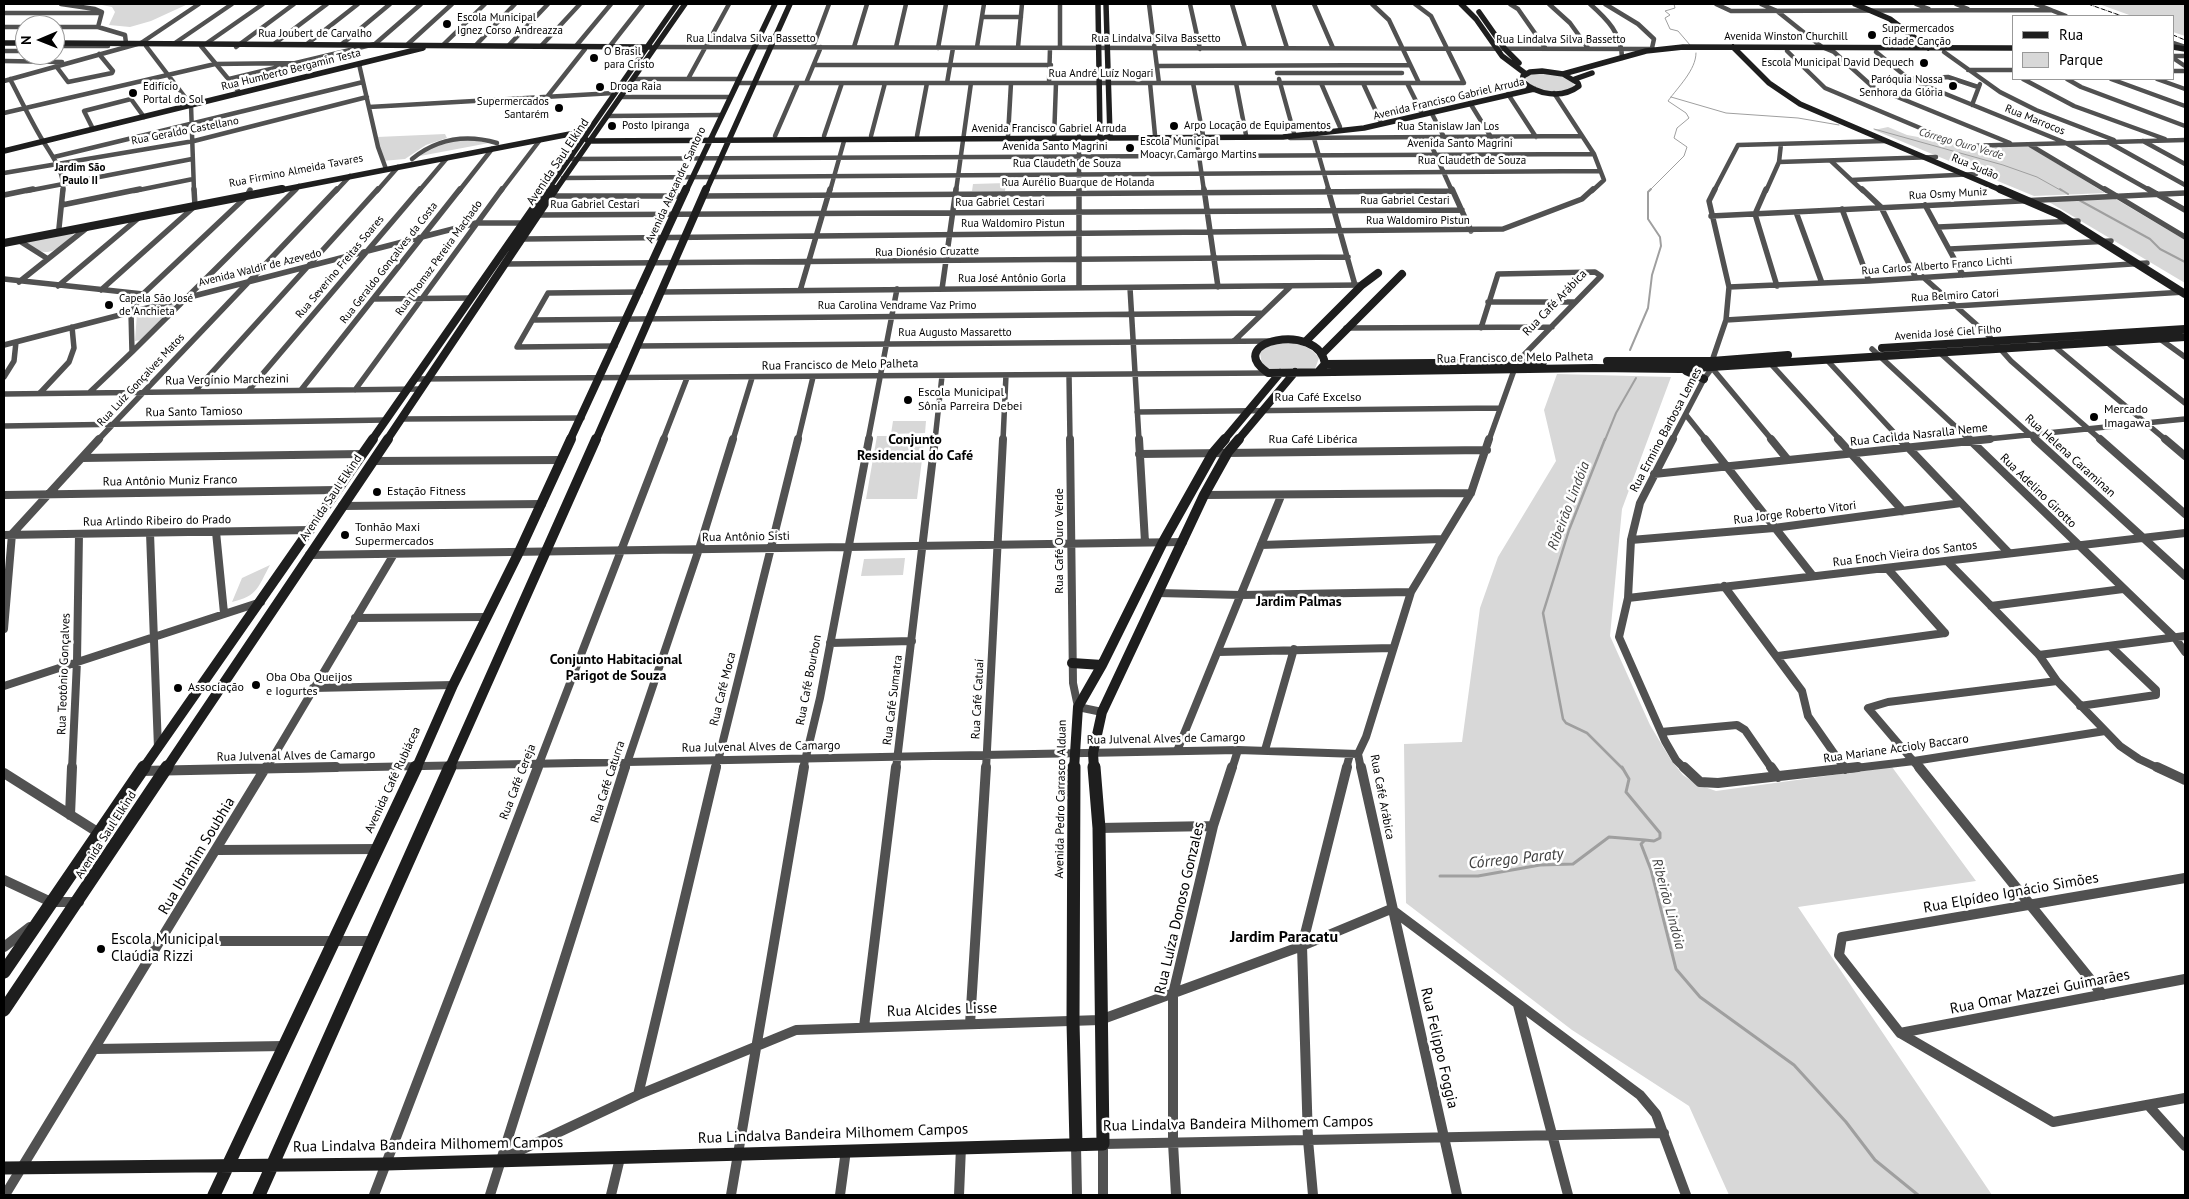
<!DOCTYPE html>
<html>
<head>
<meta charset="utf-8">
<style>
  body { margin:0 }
  #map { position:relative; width:2189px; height:1199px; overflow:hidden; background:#fff; font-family:"PT Sans",sans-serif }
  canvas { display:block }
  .frame { position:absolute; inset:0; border:5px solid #000; pointer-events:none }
  .legend { position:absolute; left:2012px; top:15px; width:162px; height:65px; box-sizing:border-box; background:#fff; border:1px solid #999; margin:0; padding:6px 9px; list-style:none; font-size:15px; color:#000 }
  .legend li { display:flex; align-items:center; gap:10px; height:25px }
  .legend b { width:25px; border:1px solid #999 }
  .north { position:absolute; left:15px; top:15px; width:50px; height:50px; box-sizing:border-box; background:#fff; border:1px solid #999; border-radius:50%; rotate:269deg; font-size:14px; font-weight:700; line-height:20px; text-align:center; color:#000 }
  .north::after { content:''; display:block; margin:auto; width:18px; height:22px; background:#000; clip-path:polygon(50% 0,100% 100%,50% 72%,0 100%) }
</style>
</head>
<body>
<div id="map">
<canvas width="2189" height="1199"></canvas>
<div class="frame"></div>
<ul class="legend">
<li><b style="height:6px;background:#1e1e1e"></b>Rua</li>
<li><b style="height:14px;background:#d8d8d8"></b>Parque</li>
</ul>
<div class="north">N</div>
</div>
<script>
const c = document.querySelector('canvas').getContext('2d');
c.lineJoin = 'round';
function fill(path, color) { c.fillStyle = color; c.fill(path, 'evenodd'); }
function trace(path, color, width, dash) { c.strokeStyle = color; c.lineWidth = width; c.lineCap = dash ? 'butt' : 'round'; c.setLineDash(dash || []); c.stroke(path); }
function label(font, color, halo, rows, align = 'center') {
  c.font = font + ' "PT Sans",sans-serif'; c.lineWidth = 5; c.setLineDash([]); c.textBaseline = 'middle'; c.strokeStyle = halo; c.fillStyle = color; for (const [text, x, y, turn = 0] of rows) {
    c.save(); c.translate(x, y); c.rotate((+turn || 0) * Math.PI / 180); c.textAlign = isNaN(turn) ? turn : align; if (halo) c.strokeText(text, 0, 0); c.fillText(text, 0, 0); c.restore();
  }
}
fill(new Path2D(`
  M97,4H188L151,21L130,27L109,25L115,12L112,7Z
  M2099,4H2185V36L2173,32V16H2132Z
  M1537,73L1559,75L1573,83L1574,86C1563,96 1533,93 1526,79L1527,76Z
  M1888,127L1907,135L1929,139L1936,138L1959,146H2029L2105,193L2034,196L1874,130Z
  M445,134L447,138L426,145L405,159L382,161L377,137Z
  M464,139L489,143L420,156L435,145Z
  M1006,183L1005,191H972L973,184Z
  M2114,198L2185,240V283L2049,202Z
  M75,232C68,242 53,256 40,251C35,249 30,245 26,242Z
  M171,304L175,306L141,340L135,341L137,313Z
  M1294,343C1306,346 1312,349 1319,358L1315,369H1268L1262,364L1260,353C1269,342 1281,344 1294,343Z
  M1557,374L1671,377L1622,509L1610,636L1650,725L1671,760L1683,775L1696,784L1716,791L1892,767L1976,881L1798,907L1992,1195H1729L1689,1106L1572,1030L1406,903L1404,744L1462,742L1480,608L1498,557L1556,461L1544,410Z
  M893,421H926L925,433L891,434Z
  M877,436H925L917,499H866Z
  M905,558L903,575L861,576L864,559Z
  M270,565C258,587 258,596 232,602L242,578Z`), '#d8d8d8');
trace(new Path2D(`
  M1674,4L1675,8L1665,11L1670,15L1665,18L1670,29L1678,31L1690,45
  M1671,97L1726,113L1798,118L1839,125
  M1874,129L2003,165L2037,177L2062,191
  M1649,191L1684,156L1687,147L1674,138L1677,128L1689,118L1686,113L1668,101C1678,87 1696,70 1696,53`), '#9f9f9f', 1);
trace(new Path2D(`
  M2060,189L2068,194
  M2079,200L2150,239L2160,249L2185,262
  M1630,350L1648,308L1652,275L1661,246L1660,237L1648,219V192L1651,189
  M1605,440L1616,413L1636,378`), '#9f9f9f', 2);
trace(new Path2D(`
  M1605,439L1569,530L1543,613L1563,719L1566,723L1587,733L1623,769`), '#9f9f9f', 2.5);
trace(new Path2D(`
  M1622,767L1629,779L1626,792L1660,833V838L1654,841L1645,840L1641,844L1651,870L1676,969L1700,997L1794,1065L1846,1122L1875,1160L1918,1195
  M1440,876H1478L1540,865L1573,864L1609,837L1645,840`), '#9f9f9f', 3);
trace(new Path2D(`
  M61,4L95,9L102,12L98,27L125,35L126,43
  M1060,4V48
  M1149,4L1159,83
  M1190,4L1200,49
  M1232,4L1245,48
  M1273,4L1287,48
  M1314,4L1333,48
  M1372,4L1389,20L1419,83
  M1510,4L1518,9L1546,49
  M1549,4L1570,23L1588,48
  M1590,4C1607,19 1622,34 1622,58
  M1605,4L1638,24L1654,39L1652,48
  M1716,4L1731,11L2051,10
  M1761,4L1777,11L1822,47L1834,52L1873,87L2010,143
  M1916,4L1929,9
  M1956,4L1968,9
  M2036,4L2066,16
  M4,13H101
  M982,17H1021
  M4,27H25
  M55,27H98
  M175,43L232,4
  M207,43L263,4
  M2173,43L2185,47
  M274,44L327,4
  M307,44L358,4
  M342,44L390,4
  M408,44L452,4
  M443,45L485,4
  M476,45L515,4
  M509,45L548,4
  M542,45L580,4
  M55,46H108
  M146,46L191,105L194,191
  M201,46L240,93
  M576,46L611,4
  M610,46L643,4
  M236,47L294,4
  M654,47L1653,49
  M813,47L829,4
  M854,47L867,4
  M896,47L906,4
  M977,47L984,4
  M1018,47L1022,4
  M938,48L946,4
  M4,51H25
  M1787,51L1825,88L1963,146L2185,140
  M1876,52L1909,79L2066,143L2151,191
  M1944,52L2000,92L2036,110L2114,140
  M2173,56H2185
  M2173,58L2185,66
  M4,61L62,62
  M359,64L378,147L386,169
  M814,65H1051
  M56,66L68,82L112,73L113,71L99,54
  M1158,66L1410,65
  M1968,70H2013
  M2173,71H2185
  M1277,73H1402
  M10,79C21,100 31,121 43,141C52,156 65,172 63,191
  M229,79L375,44L421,4
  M633,79H739
  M688,79L729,4
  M1279,79L1294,133
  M1910,79L1948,77L1978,87
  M2023,79L2074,106L2165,139
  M2067,79L2081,87L2185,126
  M2111,79L2185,106
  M2157,79L2185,89
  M4,81L141,43L199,4
  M737,83H1464L1431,16L1415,4
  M806,83L821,47
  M947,83L953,48
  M1049,83L1050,48
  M1150,83L1155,135
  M1193,83L1203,135
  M1236,83L1246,135
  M1321,83L1340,127
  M1363,83L1380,120
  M1407,83L1421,111
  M1554,93L1594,154L1604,180L1592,191
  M1508,94L1536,137
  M547,97L585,49
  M620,97H730
  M1470,103L1491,137
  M1972,105L1980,84
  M369,107L614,93
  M1431,112L1444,137
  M4,113L215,64L296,63
  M607,116L721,115
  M93,129L84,111L131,99L144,117
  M1196,135L1204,191
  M1313,135L1329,191
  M775,136L798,83
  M824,136L842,83
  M871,136L885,83
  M917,136L927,83
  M1008,136L1011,83
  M1079,136V191
  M1290,138L1582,136
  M1428,138L1452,191
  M1054,139L1056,83
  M2143,141L2185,164
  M2108,142L2185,185
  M2030,145L2107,191
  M54,157L363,82
  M412,159C438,138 466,134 497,143
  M571,159L1594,154
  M1831,161L1863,191
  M1779,162L1936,157
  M4,173L194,141L367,97
  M563,178L1600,171
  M1851,180L1976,174
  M27,191L192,159
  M134,191L193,179
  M294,191L299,186
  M336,191L350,176
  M377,191L398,167
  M419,191L447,158
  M459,191L492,149
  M501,191L540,140
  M830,191L844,141
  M956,191L971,83
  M1714,191L1738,145L1886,141
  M1766,191L1779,162L1781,144`), '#515151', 4.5);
trace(new Path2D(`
  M1079,189V288
  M1204,189L1218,287
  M1328,189L1355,285
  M1452,189L1471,231
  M1766,189L1755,214L1777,286
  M1862,189L1881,207L1916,278
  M2105,189L2185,237
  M2148,189L2185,210
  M4,195L33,189
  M552,196H683
  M704,196L1453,191
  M62,205L140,189
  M1925,205L1963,275
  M1842,209L1869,281
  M1796,212L1822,283
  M538,215L1462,210
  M1711,216L2185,193
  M1938,227L2078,221
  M59,228L63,189
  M523,239L1503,229L1582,199L1593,189
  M18,240L48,259
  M1950,249L2111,241
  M505,264L1348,257
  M1923,277L1987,334L2011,361L2101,440
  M4,279L143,294
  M19,282L88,227
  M58,286L141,216
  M1729,287L1869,281L2147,263
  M1130,288L1139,440
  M942,289L956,189
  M101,290L195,206L194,189
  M800,291L830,189
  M662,292L1362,285
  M373,299L471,298
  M1488,302H1575
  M533,320L1262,313
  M1726,320L2185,292
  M1346,328L1552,327
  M1481,328L1498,274L1595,272L1601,276L1517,362L1489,440
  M2160,339L2185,357
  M2104,340L2185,403
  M1234,341L1291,286
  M4,345L476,223H529
  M2053,345L2166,440
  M615,346L517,347L548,293L640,292
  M638,346L1273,341
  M1872,349L1970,440
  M132,352L296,189
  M1939,352L2036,440
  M1826,359L1901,440
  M1770,363L1840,440
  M1712,368L1772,440
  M1069,375L1070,440
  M4,377L14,361L16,342
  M414,379L1268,373
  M301,390L460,189
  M355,390L502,189
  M195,391L378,189
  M248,391L420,189
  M90,392L132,352L131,312L143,294L247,196L250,190
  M40,393L69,362L74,348L72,327
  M4,394L421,389
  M1137,412L1499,408
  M1686,415L1706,440
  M401,419L582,418
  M4,426L386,420
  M98,440L337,189
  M663,440L687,378
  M733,440L752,378
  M798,440L813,377
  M868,440L897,289
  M935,440L942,376
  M1003,440L1006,375
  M1672,440L1704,379L1712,368V361L1726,320L1729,287L1709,201L1715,189
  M1978,440L2185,419`), '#515151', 5.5);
trace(new Path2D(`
  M1070,439L1073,683L1078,707L1102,712
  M1139,439L1145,542
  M1673,439L1640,503L1631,540L1628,598L1619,637L1665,741L1676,760L1685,769
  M1705,439L1813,576
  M1771,439L1788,460
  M1838,439L1903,511
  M1900,439L2009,553
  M1969,439L2175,638L2185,652
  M2035,439L2185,576
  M2100,439L2185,514
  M2165,439L2185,456
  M1139,454L1487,450
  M82,458L362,454
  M373,461L562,460
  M1654,474L1990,439
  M4,495L337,490
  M1204,495L1471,493
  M342,506L542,504
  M216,532L224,613
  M150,533L158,748
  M12,534L99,439
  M4,535L311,530
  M1631,540L1774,528L1961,503
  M1261,545L1442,539
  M309,555L1183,542
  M1947,561L2039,655L2057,681L2120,746L2139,759L2160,769
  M1887,568L1945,633
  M1724,586L1802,691L1808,716L1845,769
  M1158,593L1241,595L1411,592
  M1628,598L2185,533
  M1991,606L2123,589
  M355,618L486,617
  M4,629L12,534
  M830,643L912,641
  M1218,652L1393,648
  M2039,655L2185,636
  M1778,656L1945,633
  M4,686L261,602
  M313,688L453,685
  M2080,706L2156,695V690L2110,646
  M1661,732L1737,725L1745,730L1772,769
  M1265,750L1294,649
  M1177,751L1281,496
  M72,769L77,661L79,534
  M266,769L394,554
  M270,769L1238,750L1358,754
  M537,769L664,439
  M625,769L699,549L733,439
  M716,769L798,439
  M803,769L820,698L869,439
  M896,769L935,439
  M986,769L1003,439
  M1232,769L1238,750
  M1346,769L1350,754
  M1361,769L1358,754L1366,737L1411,592L1471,493L1489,439
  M1847,769L1914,761L2105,731
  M1920,769L1868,708L1888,702L2057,681`), '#515151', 8);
trace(new Path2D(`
  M1361,767L1457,1195
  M1684,767L1700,782L1718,783L1858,767
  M1771,767L1778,777
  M1844,767L1845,769
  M1919,767L2103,995
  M2157,767L2185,780
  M141,771L336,767
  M4,773L99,833
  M70,815L72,767
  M1099,828L1213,826
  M217,850L378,849
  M2185,878L1842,937L1839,955L1900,1033L2053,1122L2185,1098
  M4,880L51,902H79
  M1391,909L1640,1095L1656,1114L1686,1195
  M161,941H373
  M4,947L30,927
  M1518,1005L1568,1195
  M970,1024L986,767
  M864,1027L896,767
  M1900,1033L2185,979
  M95,1049L284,1046
  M638,1095L716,767
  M2148,1105L2185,1146
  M1076,1145L1077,1195
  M504,1158L638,1095L796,1030L1100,1020L1302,946L1391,909
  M5,1195L266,767
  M374,1195L538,767
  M490,1195L625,767
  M611,1195L620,1158
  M731,1195L804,767
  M840,1195L846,1150
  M959,1195L961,1147
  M1103,1195V1144L1664,1133
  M1176,1195L1173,1143V994L1213,826L1232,767
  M1313,1195L1308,1140L1302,946L1347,767`), '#515151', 10);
trace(new Path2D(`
  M1098,4L1100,136
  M1461,4L1476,19L1502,56L1526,74
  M1855,4L1890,19L1928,48
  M1479,12L1505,49L1519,63
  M4,43H25
  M55,43L650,47
  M1733,47L1769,83L1800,104L2003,191
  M2173,47L2185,49
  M1542,71L1563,74L1578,83L1579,86C1562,99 1537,95 1522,81L1523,76L1530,72Z
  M1563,74L1646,51L1683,47L2013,48
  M1575,79L1592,73
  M1101,139L1110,136L1106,4
  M4,151L423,48
  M276,191L570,134H580L588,141L1283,137L1364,128L1534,89
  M547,191L677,4
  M555,191L685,4
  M686,191L775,4
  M706,191L790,4`), '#1e1e1e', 5.5);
trace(new Path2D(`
  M2000,189L2058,214L2185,294
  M4,243L282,189
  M1305,342L1362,285L1378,273
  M1882,348L2185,329
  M1322,354L1402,274
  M1607,361H1712L1788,355
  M1325,364L1543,362
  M1686,371L1704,379
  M1318,372L1325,364C1319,321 1221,341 1268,373L1594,368L1680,369L2185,337
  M372,440L547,189
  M387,440L555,189
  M570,440L686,189
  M596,440L706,189
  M1224,440L1280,373
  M1238,440L1295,372`), '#1e1e1e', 8);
trace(new Path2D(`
  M1072,663L1102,665
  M143,769L373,439
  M166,769L388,439
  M416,769L453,685L519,552L571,439
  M449,769L596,439
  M1074,769L1078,707L1102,665L1163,542L1213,453L1225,439
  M1094,769L1093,753L1102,712L1204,495L1228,452L1239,439`), '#1e1e1e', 10);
trace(new Path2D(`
  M1074,767L1073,1022L1076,1145
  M4,972L144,767
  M4,1010L167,767
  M4,1168L386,1164L1103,1144L1099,828L1094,767
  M214,1195L416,767
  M259,1195L450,767`), '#1e1e1e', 13);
trace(new Path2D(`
  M2088,4L2122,16
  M2173,35L2185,40`), '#000', 1, [4.5, 1, 0.5, 1]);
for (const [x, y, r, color] of [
  [447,24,5,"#000"],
  [1872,35,5,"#000"],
  [594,58,5,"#000"],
  [1924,63,5,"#000"],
  [1953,86,5,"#000"],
  [600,87,5,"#000"],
  [133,93,5,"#000"],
  [559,108,5,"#000"],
  [612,126,5,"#000"],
  [1174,126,5,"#000"],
  [1130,148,5,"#000"],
  [109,305,5,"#000"],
  [908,400,5,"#000"],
  [2094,417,5,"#000"],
  [377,492,5,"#000"],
  [345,535,5,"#000"],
  [256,685,5,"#000"],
  [178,688,5,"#000"],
  [101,949,5,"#000"]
]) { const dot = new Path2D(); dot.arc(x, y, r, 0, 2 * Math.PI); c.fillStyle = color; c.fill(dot); trace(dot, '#fff', 2); }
label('11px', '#000', '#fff', [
  ["Escola Municipal",457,18],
  ["Ignez Corso Andreazza",457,31],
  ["Supermercados",1882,29],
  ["Cidade Canção",1882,42],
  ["O Brasil",604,52],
  ["para Cristo",604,65],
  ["Escola Municipal David Dequech",1914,63,"right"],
  ["Paróquia Nossa",1943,80,"right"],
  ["Senhora da Glória",1943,93,"right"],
  ["Edifício",143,87],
  ["Portal do Sol",143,100],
  ["Droga Raia",610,87],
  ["Supermercados",549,102,"right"],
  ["Santarém",549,115,"right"],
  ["Posto Ipiranga",622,126],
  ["Arpo Locação de Equipamentos",1184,126],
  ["Escola Municipal",1140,142],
  ["Moacyr Camargo Martins",1140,155],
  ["Capela São José",119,299],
  ["de Anchieta",119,312]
], 'left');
label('11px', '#000', '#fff', [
  ["Rua Joubert de Carvalho",315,34],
  ["Avenida Winston Churchill",1786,37],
  ["Rua Lindalva Silva Bassetto",751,39],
  ["Rua Lindalva Silva Bassetto",1156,39],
  ["Rua Lindalva Silva Bassetto",1561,40],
  ["Rua Humberto Bergamin Testa",291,70,-14],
  ["Rua André Luíz Nogari",1101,74],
  ["Avenida Francisco Gabriel Arruda",1449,99,-13],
  ["Rua Marrocos",2035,120,22],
  ["Rua Stanislaw Jan Los",1448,127],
  ["Avenida Francisco Gabriel Arruda",1049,129],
  ["Rua Geraldo Castellano",185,131,-11],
  ["Avenida Santo Magrini",1460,144],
  ["Avenida Santo Magrini",1055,147],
  ["Rua Claudeth de Souza",1472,161],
  ["Rua Claudeth de Souza",1067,164],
  ["Rua Sudão",1975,167,23],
  ["Rua Firmino Almeida Tavares",296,171,-11],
  ["Rua Aurélio Buarque de Holanda",1078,183],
  ["Avenida Alexandre Santoro",676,185,-65],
  ["Rua Osmy Muniz",1948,194,-3],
  ["Rua Gabriel Cestari",1405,201],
  ["Rua Gabriel Cestari",1000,203],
  ["Rua Gabriel Cestari",595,205],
  ["Rua Waldomiro Pistun",1418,221],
  ["Rua Waldomiro Pistun",1013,224],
  ["Rua Dionésio Cruzatte",927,252,-1],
  ["Rua Thomaz Pereira Machado",439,258,-54],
  ["Rua Geraldo Gonçalves da Costa",389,263,-52],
  ["Rua Carlos Alberto Franco Lichti",1937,266,-4],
  ["Rua Severino Freitas Soares",340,267,-50],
  ["Avenida Waldir de Azevedo",260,268,-14],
  ["Rua José Antônio Gorla",1012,279],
  ["Rua Belmiro Catori",1955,296,-3],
  ["Rua Carolina Vendrame Vaz Primo",897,306],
  ["Rua Augusto Massaretto",955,333],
  ["Avenida José Ciel Filho",1948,333,-4],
  ["Rua Luíz Gonçalves Matos",141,380,-47]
]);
label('italic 11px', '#404040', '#fff', [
  ["Córrego Ouro Verde",1961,144,16]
]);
label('bold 11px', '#000', '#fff', [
  ["Jardim São",80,168],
  ["Paulo II",80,181]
]);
label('12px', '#000', '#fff', [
  ["Avenida Saul Elkind",558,162,-56],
  ["Rua Café Arábica",1555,303,-46],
  ["Rua Francisco de Melo Palheta",1515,358,-1],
  ["Rua Francisco de Melo Palheta",840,365,-1],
  ["Rua Vergínio Marchezini",227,380,-1],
  ["Rua Café Excelso",1318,398],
  ["Rua Santo Tamioso",194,412,-1],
  ["Rua Ermino Barbosa Lemes",1666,430,-62],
  ["Rua Cacilda Nasralla Neme",1919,435,-6],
  ["Rua Café Libérica",1313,440],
  ["Rua Helena Caraminan",2070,456,42],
  ["Rua Antônio Muniz Franco",170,481,-1],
  ["Rua Adelino Girotto",2038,491,44],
  ["Avenida Saul Elkind",331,498,-56],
  ["Rua Jorge Roberto Vitori",1795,513,-7],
  ["Rua Arlindo Ribeiro do Prado",157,521,-1],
  ["Rua Antônio Sisti",746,537,-1],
  ["Rua Café Ouro Verde",1060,541,-90],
  ["Rua Enoch Vieira dos Santos",1905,554,-7],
  ["Rua Teotônio Gonçalves",64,674,-88],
  ["Rua Café Bourbon",809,680,-79],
  ["Rua Café Moca",723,689,-76],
  ["Rua Café Catuaí",978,699,-87],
  ["Rua Café Sumatra",893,700,-83],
  ["Rua Julvenal Alves de Camargo",1166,739,-1],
  ["Rua Julvenal Alves de Camargo",761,747,-1],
  ["Rua Mariane Accioly Baccaro",1896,749,-8],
  ["Rua Julvenal Alves de Camargo",296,756,-1],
  ["Avenida Café Rubiácea",393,780,-65],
  ["Rua Café Cereja",518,782,-69],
  ["Rua Café Caturra",608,782,-72],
  ["Rua Café Arábica",1382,797,79],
  ["Avenida Pedro Carrasco Alduan",1061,799,-89],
  ["Avenida Saul Elkind",106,835,-57]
]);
label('12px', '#000', '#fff', [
  ["Escola Municipal",918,393],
  ["Sônia Parreira Debei",918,407],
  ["Mercado",2104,410],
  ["Imagawa",2104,424],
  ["Estação Fitness",387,492],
  ["Tonhão Maxi",355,528],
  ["Supermercados",355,542],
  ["Oba Oba Queijos",266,678],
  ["e Iogurtes",266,692],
  ["Associação",188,688]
], 'left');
label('bold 14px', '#000', '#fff', [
  ["Conjunto",915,440],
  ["Residencial do Café",915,456],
  ["Jardim Palmas",1299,602],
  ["Conjunto Habitacional",616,660],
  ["Parigot de Souza",616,676]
]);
label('italic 14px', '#404040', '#fff', [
  ["Ribeirão Lindóia",1569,506,-69],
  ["Ribeirão Lindóia",1668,904,75]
]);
label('15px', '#000', '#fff', [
  ["Rua Ibrahim Soubhia",197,856,-59],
  ["Rua Elpídeo Ignácio Simões",2011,893,-10],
  ["Rua Luíza Donoso Gonzales",1180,908,-77],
  ["Rua Omar Mazzei Guimarães",2040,992,-11],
  ["Rua Alcides Lisse",942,1010,-2],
  ["Rua Felippo Foggia",1439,1048,77],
  ["Rua Lindalva Bandeira Milhomem Campos",1238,1124,-1],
  ["Rua Lindalva Bandeira Milhomem Campos",833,1134,-2],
  ["Rua Lindalva Bandeira Milhomem Campos",428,1145,-1]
]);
label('15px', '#000', '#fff', [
  ["Escola Municipal",111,940],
  ["Claúdia Rizzi",111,957]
], 'left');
label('italic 16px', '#404040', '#fff', [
  ["Córrego Paraty",1516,859,-6]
]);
label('bold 16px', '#000', '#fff', [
  ["Jardim Paracatu",1284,937]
]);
</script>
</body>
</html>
